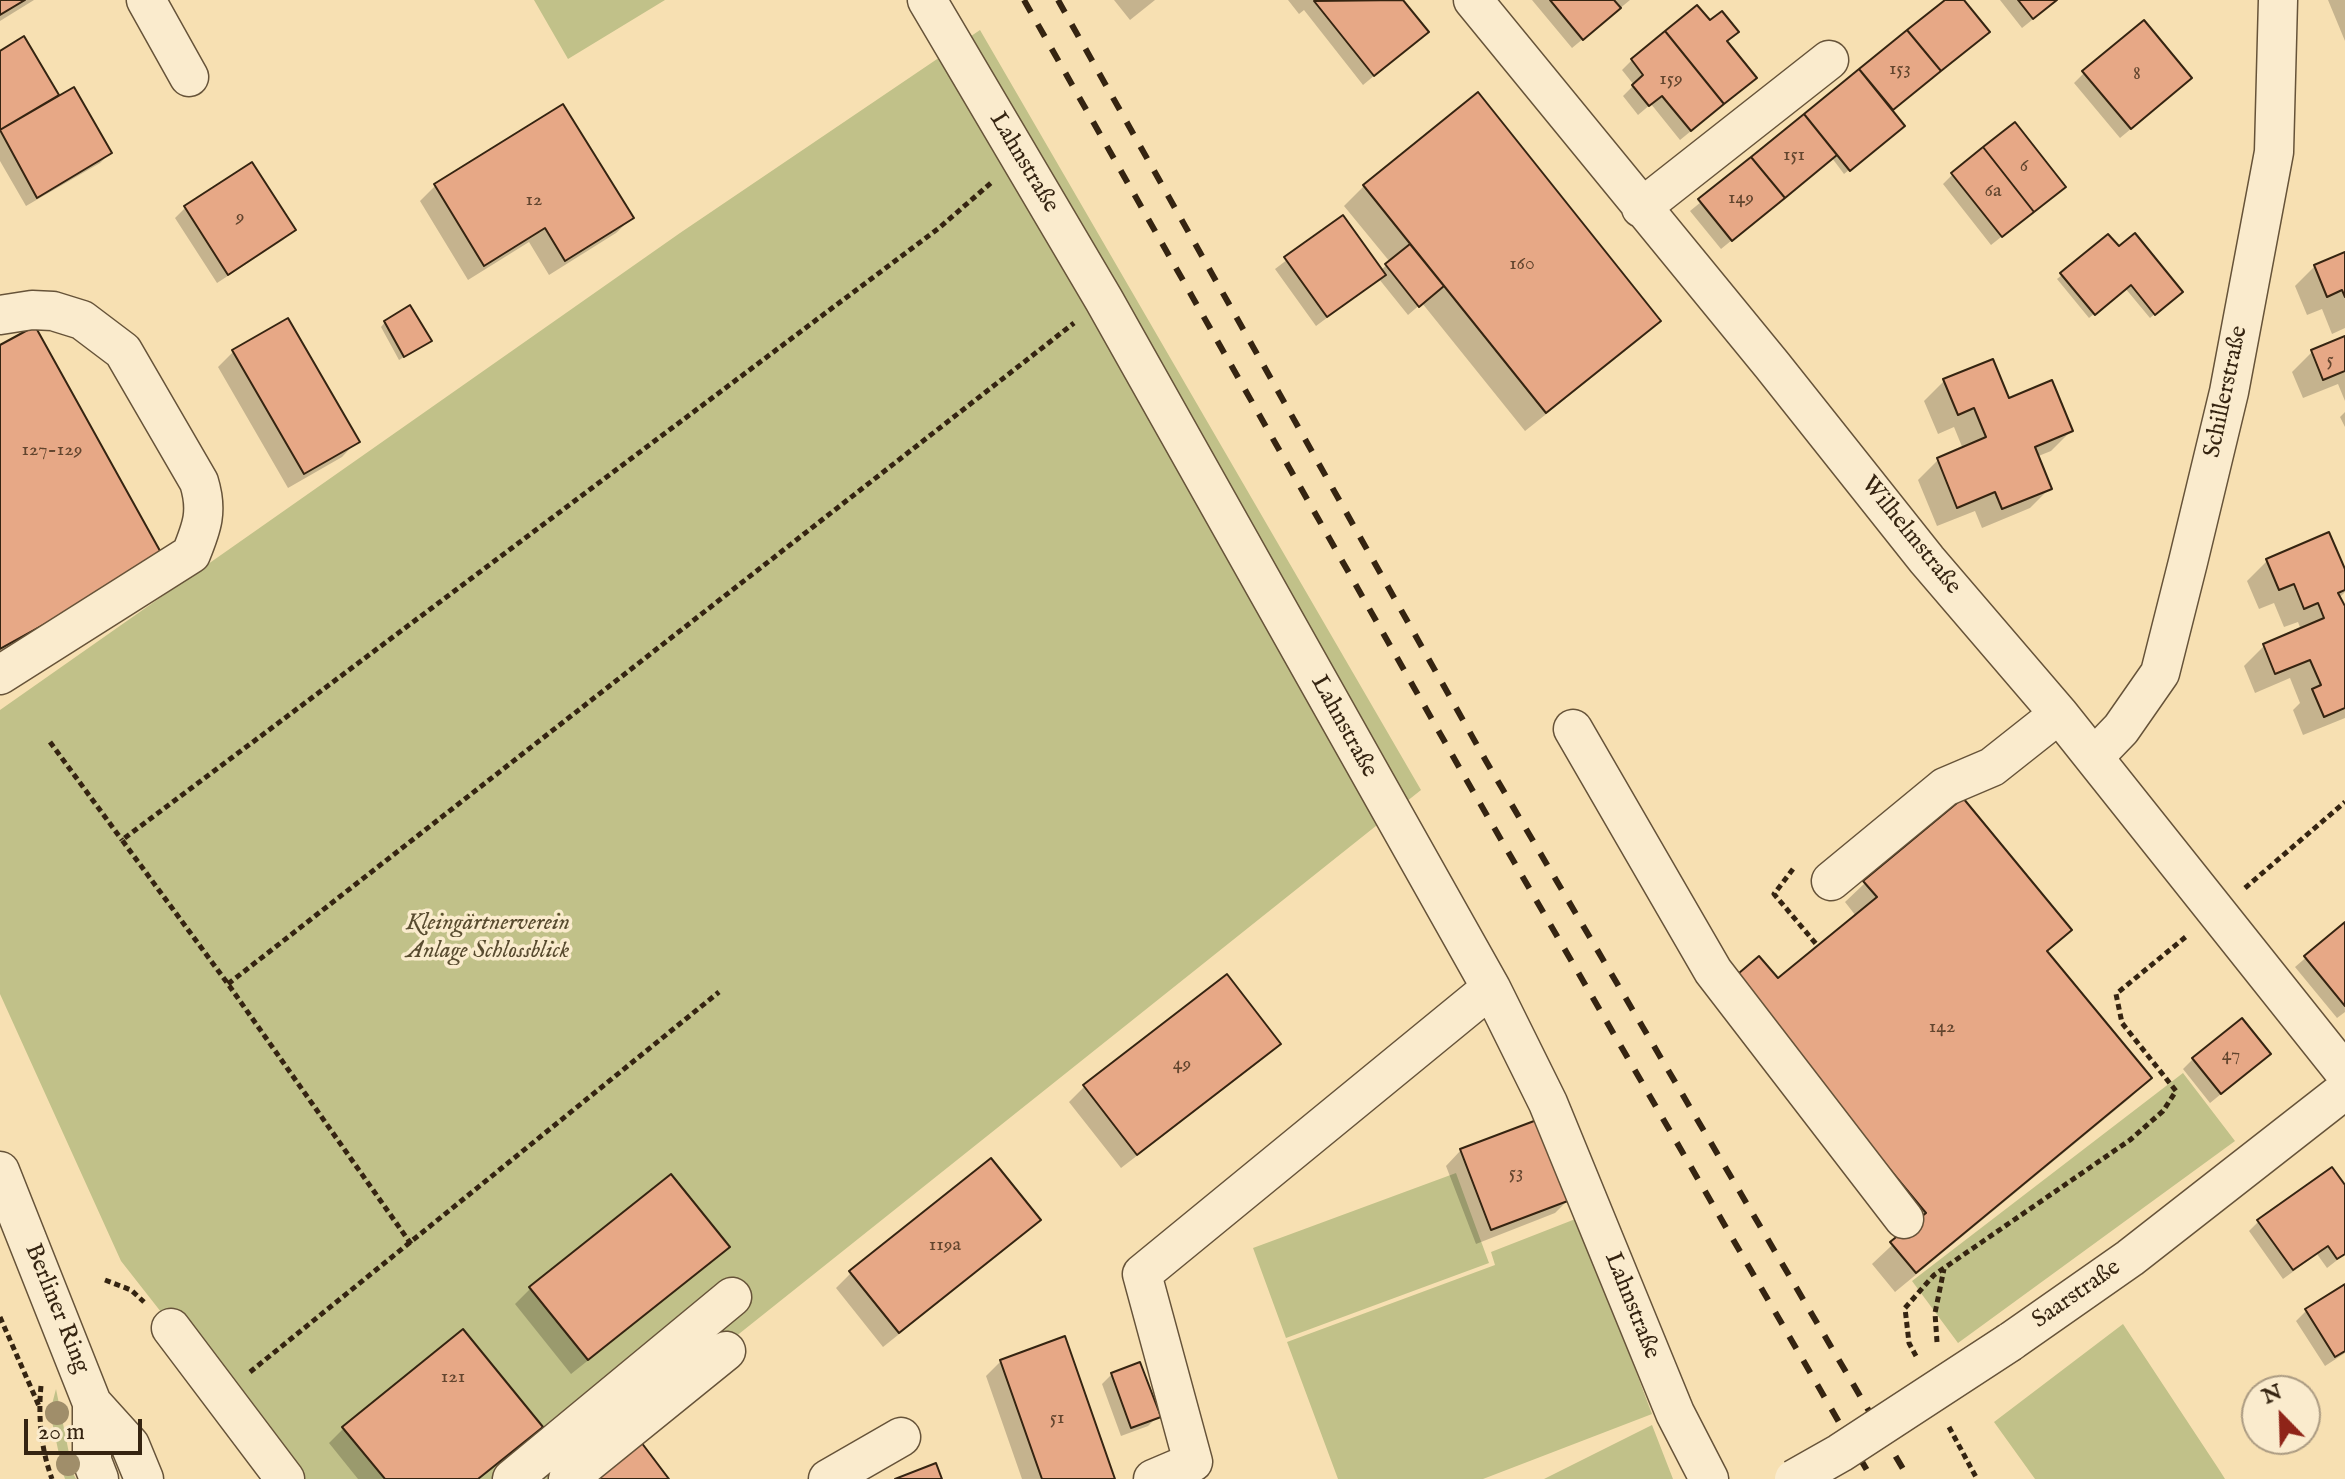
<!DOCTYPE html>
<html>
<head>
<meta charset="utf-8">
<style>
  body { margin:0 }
  #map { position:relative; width:2345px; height:1479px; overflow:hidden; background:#f7e0b2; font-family:"IM FELL English",serif }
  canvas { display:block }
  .north { position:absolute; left:2241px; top:1375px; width:80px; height:80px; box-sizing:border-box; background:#faebcd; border:2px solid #ab9b82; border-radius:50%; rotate:337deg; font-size:22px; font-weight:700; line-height:32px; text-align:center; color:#352411 }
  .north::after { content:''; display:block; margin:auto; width:28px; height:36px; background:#8f2418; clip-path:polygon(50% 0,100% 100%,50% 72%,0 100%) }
  .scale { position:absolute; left:24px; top:1419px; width:118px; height:36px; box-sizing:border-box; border:4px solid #352411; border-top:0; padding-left:10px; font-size:24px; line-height:28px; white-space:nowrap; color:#352411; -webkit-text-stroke:6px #faebcd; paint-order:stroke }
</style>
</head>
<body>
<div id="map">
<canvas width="2345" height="1479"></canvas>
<div class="north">N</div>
<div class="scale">20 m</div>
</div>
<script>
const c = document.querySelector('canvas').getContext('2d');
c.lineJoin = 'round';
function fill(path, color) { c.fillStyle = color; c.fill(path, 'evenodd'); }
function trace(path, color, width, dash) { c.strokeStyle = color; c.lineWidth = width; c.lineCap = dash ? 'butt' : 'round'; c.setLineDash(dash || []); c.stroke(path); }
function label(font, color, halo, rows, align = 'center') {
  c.font = font + ' "IM FELL English",serif'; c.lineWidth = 7; c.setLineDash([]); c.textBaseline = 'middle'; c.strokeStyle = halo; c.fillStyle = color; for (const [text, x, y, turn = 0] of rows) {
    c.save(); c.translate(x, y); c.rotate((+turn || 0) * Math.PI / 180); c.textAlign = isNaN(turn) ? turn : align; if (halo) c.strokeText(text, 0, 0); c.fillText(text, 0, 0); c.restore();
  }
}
fill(new Path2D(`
  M534,0H665L568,59Z
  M980,30L1421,790L557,1479H292L121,1261L0,994V710L680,233Z
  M2183,1073L2235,1141L1958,1343L1912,1281Z
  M1456,1173L1489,1263L1286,1338L1253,1248Z
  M1578,1218L1652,1414L1483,1479H1338L1287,1342L1495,1265L1491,1252Z
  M2123,1324L2220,1471L2225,1479H2035L1994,1422Z
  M56,1389L73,1473L76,1479H65L63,1473L50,1412Z
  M1652,1425L1673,1479H1544Z`), '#c1c189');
fill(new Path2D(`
  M0,0H34L0,21Z
  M1114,0H1155L1130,20Z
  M1288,0H1401L1427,32L1363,85L1304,10L1299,14Z
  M1532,0H1630L1572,48Z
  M1948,0H1961L1977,42L1891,111L1898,130L1844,174L1832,158L1721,249L1690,211Z
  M2000,0H2057L2022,28Z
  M2328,0H2345V41Z
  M1710,23L1736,32L1725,43L1744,88L1680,140L1651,104L1638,115L1623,96L1634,85L1622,70L1632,60Z
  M0,53L56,94L48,103L110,153L100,163L26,206L0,161Z
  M2084,73L2180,88L2120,138L2074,83Z
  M563,107L632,218L616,233L549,275L529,242L468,280L420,201L435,186Z
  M251,164L293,230L283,240L217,283L175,218L185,208Z
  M1953,174L2053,196L1991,245L1943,184Z
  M1364,186L1659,321L1639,340L1525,431L1422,303L1408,315L1379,279L1316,326L1275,269L1342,218L1380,271L1390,262L1344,206Z
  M2119,249L2176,296L2150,318L2125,288L2089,318L2057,279L2062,275Z
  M2345,254V328L2332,334L2322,309L2307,315L2295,286L2315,266Z
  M385,322L425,345L399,360L381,327Z
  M2345,338V401L2338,384L2303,398L2292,372L2312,352Z
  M0,347L161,557L0,656Z
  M233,352L357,441L342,457L288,488L218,367Z
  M1944,381L2008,400L2071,431L2051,451L2036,457L2050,488L2030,508L1982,528L1975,511L1937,526L1918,480L1938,460L1963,449L1954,427L1938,434L1924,401Z
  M2345,412V427L2340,417Z
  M2267,561L2345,574V592L2338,599L2345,608V718L2303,735L2293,710L2300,703L2290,678L2255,693L2244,666L2264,646L2301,630L2298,622L2284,627L2274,603L2259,609L2247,581Z
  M1865,883L2069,930L2046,953L2149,1078L2130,1098L1895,1292L1872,1264L1906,1232L1777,980L1856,916L1845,902Z
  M2345,924V1012L2337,1018L2295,967Z
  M1226,977L1278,1044L1263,1059L1121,1168L1069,1102L1084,1087Z
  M2193,1059L2258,1064L2210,1103L2183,1069Z
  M1461,1150L1570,1198L1555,1213L1476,1244L1446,1166Z
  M671,1177L727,1247L712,1262L571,1374L515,1304L530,1289Z
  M2345,1189V1254L2327,1268L2317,1254L2283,1279L2249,1231L2259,1221Z
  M1038,1220L1023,1235L883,1347L836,1288L851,1273Z
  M2345,1286V1353L2325,1366L2296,1321L2306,1311Z
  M1001,1361L1113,1479H1022L986,1376Z
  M1112,1374L1158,1416L1148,1426L1121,1436L1102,1384Z
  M540,1426L479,1479H358L329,1443L344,1428Z`), '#0003');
const building = new Path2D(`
  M0,0H25L0,15Z
  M1403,0L1429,32L1374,76L1314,1Z
  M1550,0H1614L1621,8L1583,40Z
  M1945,0H1964L1990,32L1941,71L1907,30Z
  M2018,0H2057L2033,19Z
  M1697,5L1710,20L1722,11L1739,32L1727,41L1757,78L1724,104L1665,31Z
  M2144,20L2192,78L2131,129L2082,71Z
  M1907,30L1941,71L1893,110L1859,69Z
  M1665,31L1724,104L1691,131L1662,96L1649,106L1632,85L1643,75L1631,59Z
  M24,36L59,95L0,130V51Z
  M1859,69L1905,126L1850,171L1804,114Z
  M74,87L112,153L37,198L0,130Z
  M1478,92L1661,321L1546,413L1363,185Z
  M563,104L634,218L565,261L545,228L484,266L434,184Z
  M1804,114L1837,155L1785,198L1751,157Z
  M2015,122L2066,187L2034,212L1983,147Z
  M1983,147L2034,212L2002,237L1951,173Z
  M1751,157L1785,198L1732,241L1698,199Z
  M252,162L296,230L228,275L184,206Z
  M1343,215L1386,275L1327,317L1284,257Z
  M2135,233L2183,292L2155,315L2131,285L2095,315L2060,273L2108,234L2119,246Z
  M1410,244L1444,286L1419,307L1385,264Z
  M2345,252V297L2342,290L2327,297L2314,265Z
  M410,305L432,341L404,357L384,321Z
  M288,318L360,442L304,474L232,350Z
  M35,326L164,558L0,649V345Z
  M2345,336V371L2323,380L2311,350Z
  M1993,359L2009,398L2052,380L2073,431L2035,447L2052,489L2002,509L1995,492L1957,508L1937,458L1986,437L1974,408L1958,415L1943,379Z
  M2329,532L2345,569V590L2338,593L2345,606V708L2324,717L2312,689L2321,685L2310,660L2275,674L2263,644L2324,618L2318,603L2304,609L2294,584L2279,590L2266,559Z
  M1963,798L2072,930L2047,951L2152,1078L1916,1273L1890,1242L1926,1213L1732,979L1759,956L1778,978L1877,897L1863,881Z
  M2345,922V1006L2304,956Z
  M1227,974L1281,1044L1137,1155L1083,1085Z
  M2242,1018L2271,1054L2221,1094L2192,1058Z
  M1542,1118L1573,1199L1491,1230L1460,1149Z
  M991,1158L1041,1220L899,1333L849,1271Z
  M2332,1167L2345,1185V1254L2337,1259L2328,1246L2293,1270L2257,1220Z
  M671,1174L730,1247L588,1360L529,1287Z
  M2345,1284V1351L2335,1357L2305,1309Z
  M463,1329L543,1427L478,1479H385L342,1427Z
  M1065,1336L1115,1479H1042L1000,1360Z
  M1140,1362L1161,1417L1131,1428L1111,1373Z
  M641,1442L669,1479H592Z
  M936,1463L942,1479H895Z`);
fill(building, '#e7a886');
trace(building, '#352411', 2);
const minor = new Path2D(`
  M146,0L189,77
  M927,0L1104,300L1491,988L1548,1103L1675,1413L1709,1479
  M1473,0L1772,365L1927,560L2059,714L2345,1073
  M1641,208L1829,60
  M0,315L32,310L53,311L82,320L123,351L199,482C208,511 202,527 191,554L0,675
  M1573,729L1713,971L1904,1219
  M2094,757L2121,729L2160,673L2188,562L2229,392L2274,152L2278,0
  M1831,881L1945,787L1992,767L2059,714
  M0,1171L92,1403V1461L99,1479
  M171,1328L285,1479
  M2010,1342L2130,1258L2345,1090
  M92,1403L130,1445L144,1479
  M512,1479L732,1297
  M568,1479L726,1351
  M828,1479L901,1437
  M1153,1479L1193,1462L1142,1274L1491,988`);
trace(minor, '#665339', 41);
trace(new Path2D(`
  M50,742L122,840
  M1793,869L1774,894L1817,945
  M2245,888L2345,802
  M228,984L1074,323
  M411,1244L228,984L122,840L939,228L992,182
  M105,1280L131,1290L144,1302
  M0,1317L39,1406
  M1937,1342L1935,1313L1944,1269
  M1916,1356L1909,1343L1905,1308L1934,1275L2130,1140L2163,1111L2176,1091L2122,1023L2116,994L2188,935
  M250,1372L719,992
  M41,1386C38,1417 41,1449 52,1479
  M1949,1427L1977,1479`), '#352411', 5, [6, 4]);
trace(minor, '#faebcd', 38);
trace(new Path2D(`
  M1024,0L1463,774L1872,1479
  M1058,0L1486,761L1909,1479`), '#352411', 6, [14, 14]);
const minorBridge = new Path2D(`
  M1794,1479L1840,1453L2010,1342`);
trace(minorBridge, '#665339', 41, []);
trace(minorBridge, '#faebcd', 38);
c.fillStyle = '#a08e6a';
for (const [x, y] of [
  [57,1413],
  [68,1464]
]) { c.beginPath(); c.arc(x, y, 12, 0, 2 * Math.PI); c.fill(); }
label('20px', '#62452e', null, [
  ["153",1900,70],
  ["8",2137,75],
  ["159",1671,80],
  ["151",1794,156],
  ["6",2024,167],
  ["6a",1993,192],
  ["149",1741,199],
  ["12",534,201],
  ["9",240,218],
  ["160",1522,265],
  ["5",2330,361],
  ["127-129",52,451],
  ["142",1942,1028],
  ["47",2231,1056],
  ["49",1182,1065],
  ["53",1516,1174],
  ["119a",945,1246],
  ["121",453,1378],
  ["51",1057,1419]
]);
label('24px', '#352411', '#faebcd', [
  ["Lahnstraße",1023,163,59],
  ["Schillerstraße",2227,392,-78],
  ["Wilhelmstraße",1910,536,51],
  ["Lahnstraße",1343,727,61],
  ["Saarstraße",2077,1295,-35],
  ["Lahnstraße",1631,1306,68],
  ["Berliner Ring",56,1309,68]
]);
label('italic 24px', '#584b2f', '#faebcd', [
  ["Kleingärtnerverein",488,924],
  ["Anlage Schlossblick",488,952]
]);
</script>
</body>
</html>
